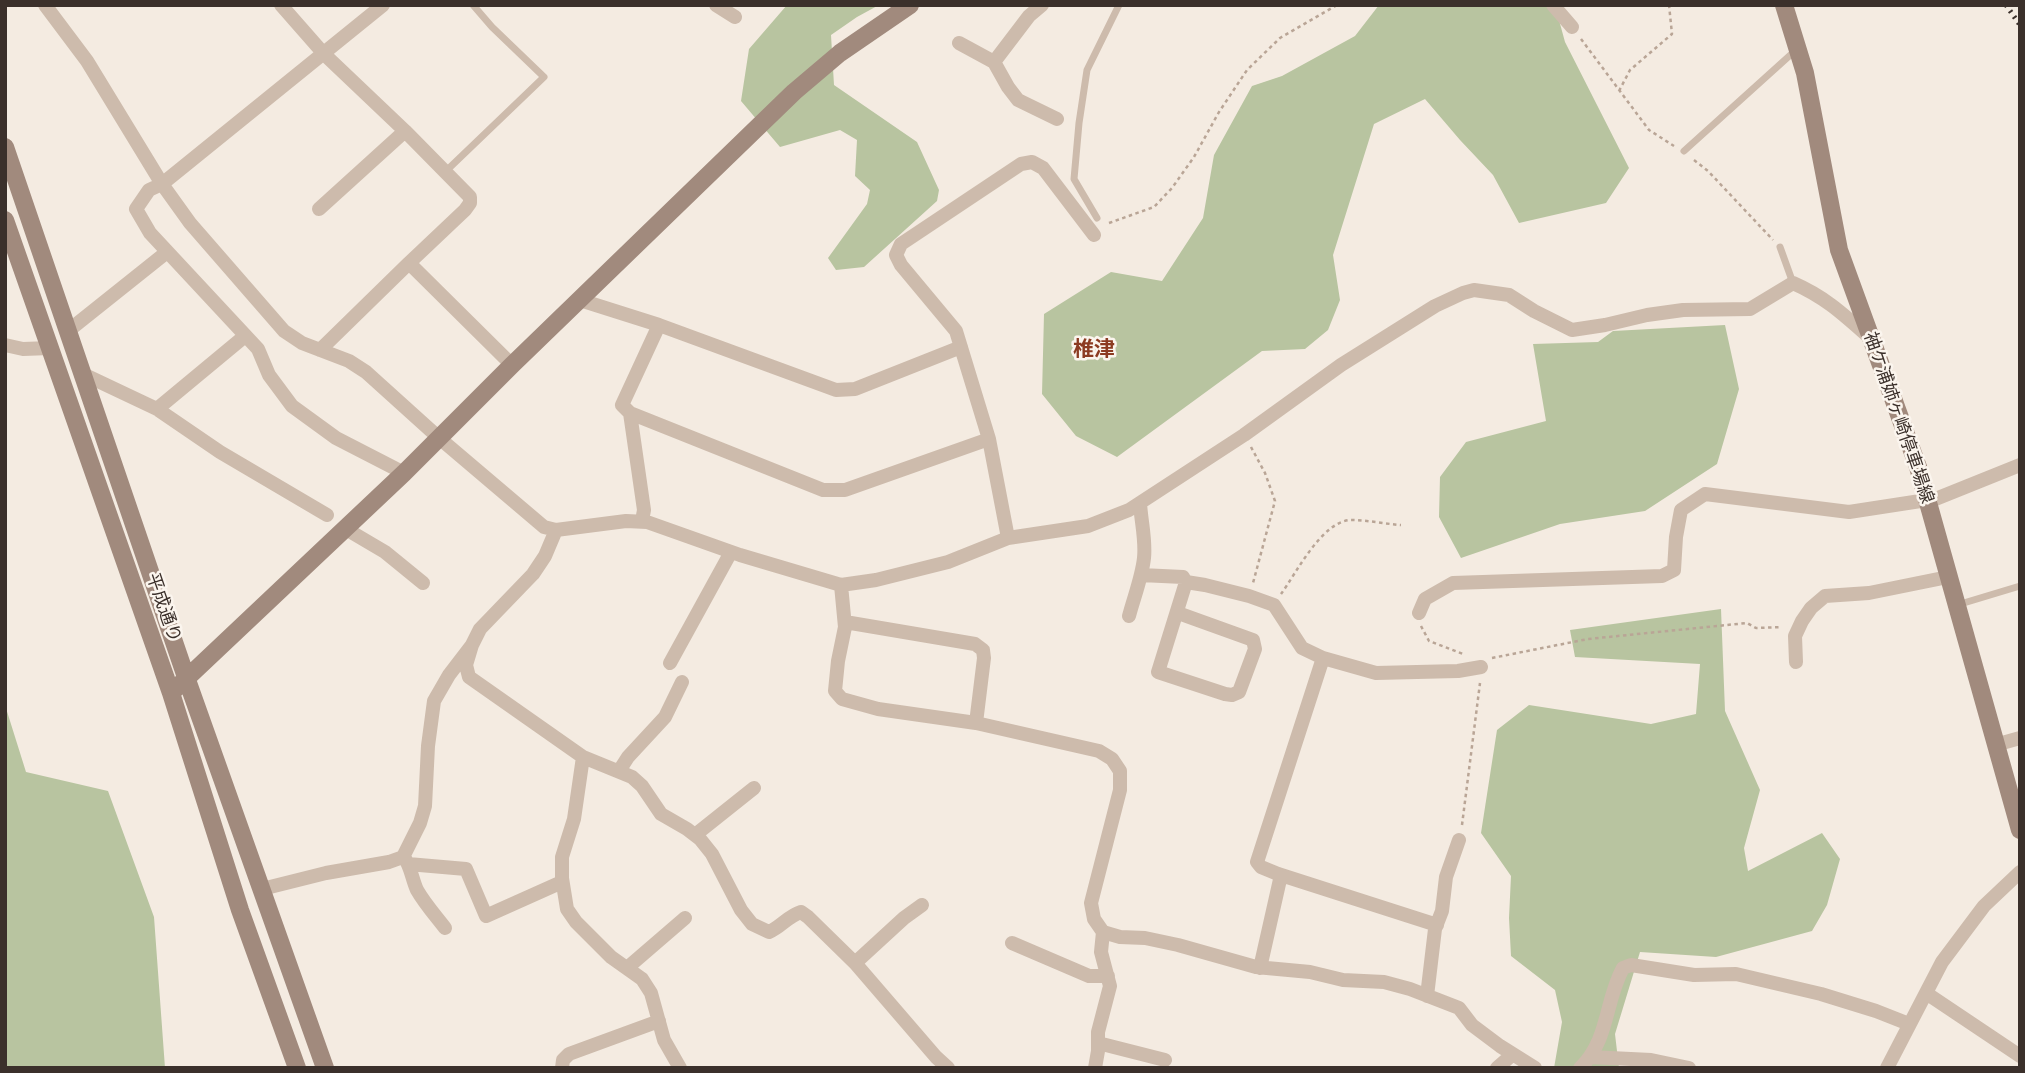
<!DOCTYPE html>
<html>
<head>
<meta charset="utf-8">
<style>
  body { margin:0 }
  #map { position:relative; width:2025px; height:1073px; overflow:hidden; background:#f4ebe1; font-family:"DejaVu Sans",sans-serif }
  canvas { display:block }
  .frame { position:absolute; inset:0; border:7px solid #3b302b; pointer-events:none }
</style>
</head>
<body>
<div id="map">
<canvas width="2025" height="1073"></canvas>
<div class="frame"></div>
</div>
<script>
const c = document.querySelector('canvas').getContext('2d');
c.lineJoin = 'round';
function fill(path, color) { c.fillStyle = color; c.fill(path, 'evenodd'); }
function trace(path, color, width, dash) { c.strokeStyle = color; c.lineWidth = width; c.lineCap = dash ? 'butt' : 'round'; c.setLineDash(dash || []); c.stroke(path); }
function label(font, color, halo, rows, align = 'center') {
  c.font = font + ' "DejaVu Sans","Noto Sans JP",sans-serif'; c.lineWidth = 5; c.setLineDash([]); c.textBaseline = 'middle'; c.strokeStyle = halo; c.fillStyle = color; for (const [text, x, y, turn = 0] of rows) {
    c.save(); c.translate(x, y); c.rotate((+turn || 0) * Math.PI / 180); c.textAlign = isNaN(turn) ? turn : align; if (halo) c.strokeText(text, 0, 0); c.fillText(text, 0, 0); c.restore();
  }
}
fill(new Path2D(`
  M787,5H879L857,17L831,35L834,85L917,142L939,190L937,201L864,267L836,270L828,258L867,204L870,190L855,176L857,140L840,130L780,147L741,101L749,49Z
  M1379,5H1546L1556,9L1565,42L1629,168L1606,203L1519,223L1493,175L1460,140L1425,99L1374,124L1333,255L1340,300L1328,330L1305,349L1262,351L1117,457L1076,436L1042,394L1044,314L1111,272L1162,281L1203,218L1214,155L1252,86L1282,76L1355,36Z
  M1725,325L1739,389L1717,464L1645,511L1560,524L1461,558L1439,517L1440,477L1466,442L1546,421L1533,344L1598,342L1613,331Z
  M1721,609L1725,711L1760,790L1744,848L1748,871L1822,833L1840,859L1827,905L1812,931L1716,957L1640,952L1615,1034L1619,1068H1554L1562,1022L1555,990L1511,956L1509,918L1511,876L1481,833L1497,730L1529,705L1651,724L1696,714L1700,664L1575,657L1570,630Z
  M5,705L26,772L108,791L154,917L165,1068H5Z`), '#b8c4a0');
trace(new Path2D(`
  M1581,39L1649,130L1674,146
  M1619,91L1630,70L1672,34L1669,5
  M1694,160L1708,171L1773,240
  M1109,223L1154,207L1172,188L1194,157L1219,112L1247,70L1280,38L1337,5
  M1251,447L1265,473L1275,501L1253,583
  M1281,594C1297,572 1322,521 1351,520C1368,520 1385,524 1401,525
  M1421,626L1429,641L1463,654
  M1492,658L1588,639L1747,623L1756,628L1782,627
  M1462,825L1480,683`), '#b9a596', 2.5, [3.5, 3.5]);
trace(new Path2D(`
  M1684,151L1797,49
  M445,172L544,77L492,27L473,5
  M1097,218L1074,179L1079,123L1087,70L1119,5
  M1780,247L1793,283
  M1957,605L2020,586`), '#cdbbac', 7);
trace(new Path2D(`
  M45,5L87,61L162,184L190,223L284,331L302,343L349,361L366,372L438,437L544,527L556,530L626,521L647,522L740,555L841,585L876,580L948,562L1008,538L1088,526L1129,510L1244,435L1341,365L1435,306L1463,293L1474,290L1509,295L1534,311L1572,330L1605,325L1647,315L1683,310L1750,309L1793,283C1825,297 1843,314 1869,337
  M281,5L324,54L405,131L470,197V203L465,210L409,263L512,365
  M383,5L162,184L149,190L136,209L150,233L258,349L269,375L292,406L336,438L404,473
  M716,5L735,17
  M1553,5L1572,27
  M959,43L994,62L1008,87L1018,100L1057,119
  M994,62L1029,16L1042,5
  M319,209L405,131
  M580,300L659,325L836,390L855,389L961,347
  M659,325L622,405L630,413L823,490H845L989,439
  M68,331L167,252
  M5,345L23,349L50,348
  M320,350L409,263
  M83,374L157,409L220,452L327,515
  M157,409L245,336
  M630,413L644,510L642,521
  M1928,502L2020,465
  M346,529L385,552L423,583
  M1008,538L989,439L956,331L901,265L896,255L901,244L1021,164L1032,162L1043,168L1094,235
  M1141,575L1183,577L1186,582L1158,672L1225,694L1232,695L1239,692L1255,649L1253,640L1178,613
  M1186,582L1205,585L1249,596L1274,605L1302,648L1323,658L1376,673L1458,671L1481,667
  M841,585L845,627L838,661L835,691L842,699L878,709L976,723L1099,751L1112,759L1120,771V790L1091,903L1094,919L1103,932L1120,937L1145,938L1178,945L1256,967L1310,972L1343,980L1384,982L1410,989L1459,1008L1472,1025L1500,1046L1535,1068
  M1419,613L1425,599L1453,583L1662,576L1674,570L1676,537L1681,510L1705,494L1849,512L1927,500
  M1129,616C1134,597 1142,577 1144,558C1146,540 1141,521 1140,503
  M845,622L975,644L983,650L984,658L976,723
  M472,645L466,665L469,677L583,757L632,777L642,786L661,814L687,829L700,839L712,854L741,910L752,924L769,932C781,927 788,916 801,912L808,917L855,963L936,1057L948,1068
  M1323,658L1257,862L1261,867L1278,874L1437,925
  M1796,662L1795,636L1802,621L1811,608L1825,596L1869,593L1948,577
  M670,663L731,552
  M1995,745L2020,738
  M583,757L574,819L562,857V878L567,909L576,922L611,957L642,979L651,993L664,1040L680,1068
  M619,771L628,757L665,717L682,682
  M695,835L754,788
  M404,857C411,867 412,879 417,890C425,904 435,915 445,928
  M408,864L466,869L486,916L562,882
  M262,889L326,873L389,862L403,857L420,823L425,806L428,746L434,701L449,675L472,645L480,629L533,574L545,556L556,530
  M1012,943L1089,976H1108
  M855,963L904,918L922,905
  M627,968L685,918
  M1260,968L1281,875
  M1926,993L2020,1056
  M1427,996L1435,929L1442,911L1446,877L1459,840
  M1098,1043L1165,1060
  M1590,1057L1651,1060L1689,1068
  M562,1068L563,1060L569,1054L659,1021
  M1095,1068L1098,1051V1032L1110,986L1101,952L1103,932
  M1497,1068L1513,1054
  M1580,1068C1609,1041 1605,1000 1623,968L1631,965L1694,975L1736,974L1821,994L1876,1011L1909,1024
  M1887,1068L1942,962L1984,906L2020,872`), '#cdbbac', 14);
trace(new Path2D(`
  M1784,5L1805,73L1839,250L1918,467L2020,830
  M5,147L187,680L325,1068
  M5,220L171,693L240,910L297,1068
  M171,693L404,473L512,365L794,92L840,53L910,5`), '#a18a7d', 18);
trace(new Path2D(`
  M2006,5L2020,25`), '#3b302b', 5, [2, 5]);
label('18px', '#3b302b', '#fbf5ee', [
  ["袖ケ浦姉ヶ崎停車場線",1898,418,71],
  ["平成通り",163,608,71]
]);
label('bold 21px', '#8c3b22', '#fbf5ee', [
  ["椎津",1094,351]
]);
</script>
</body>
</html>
